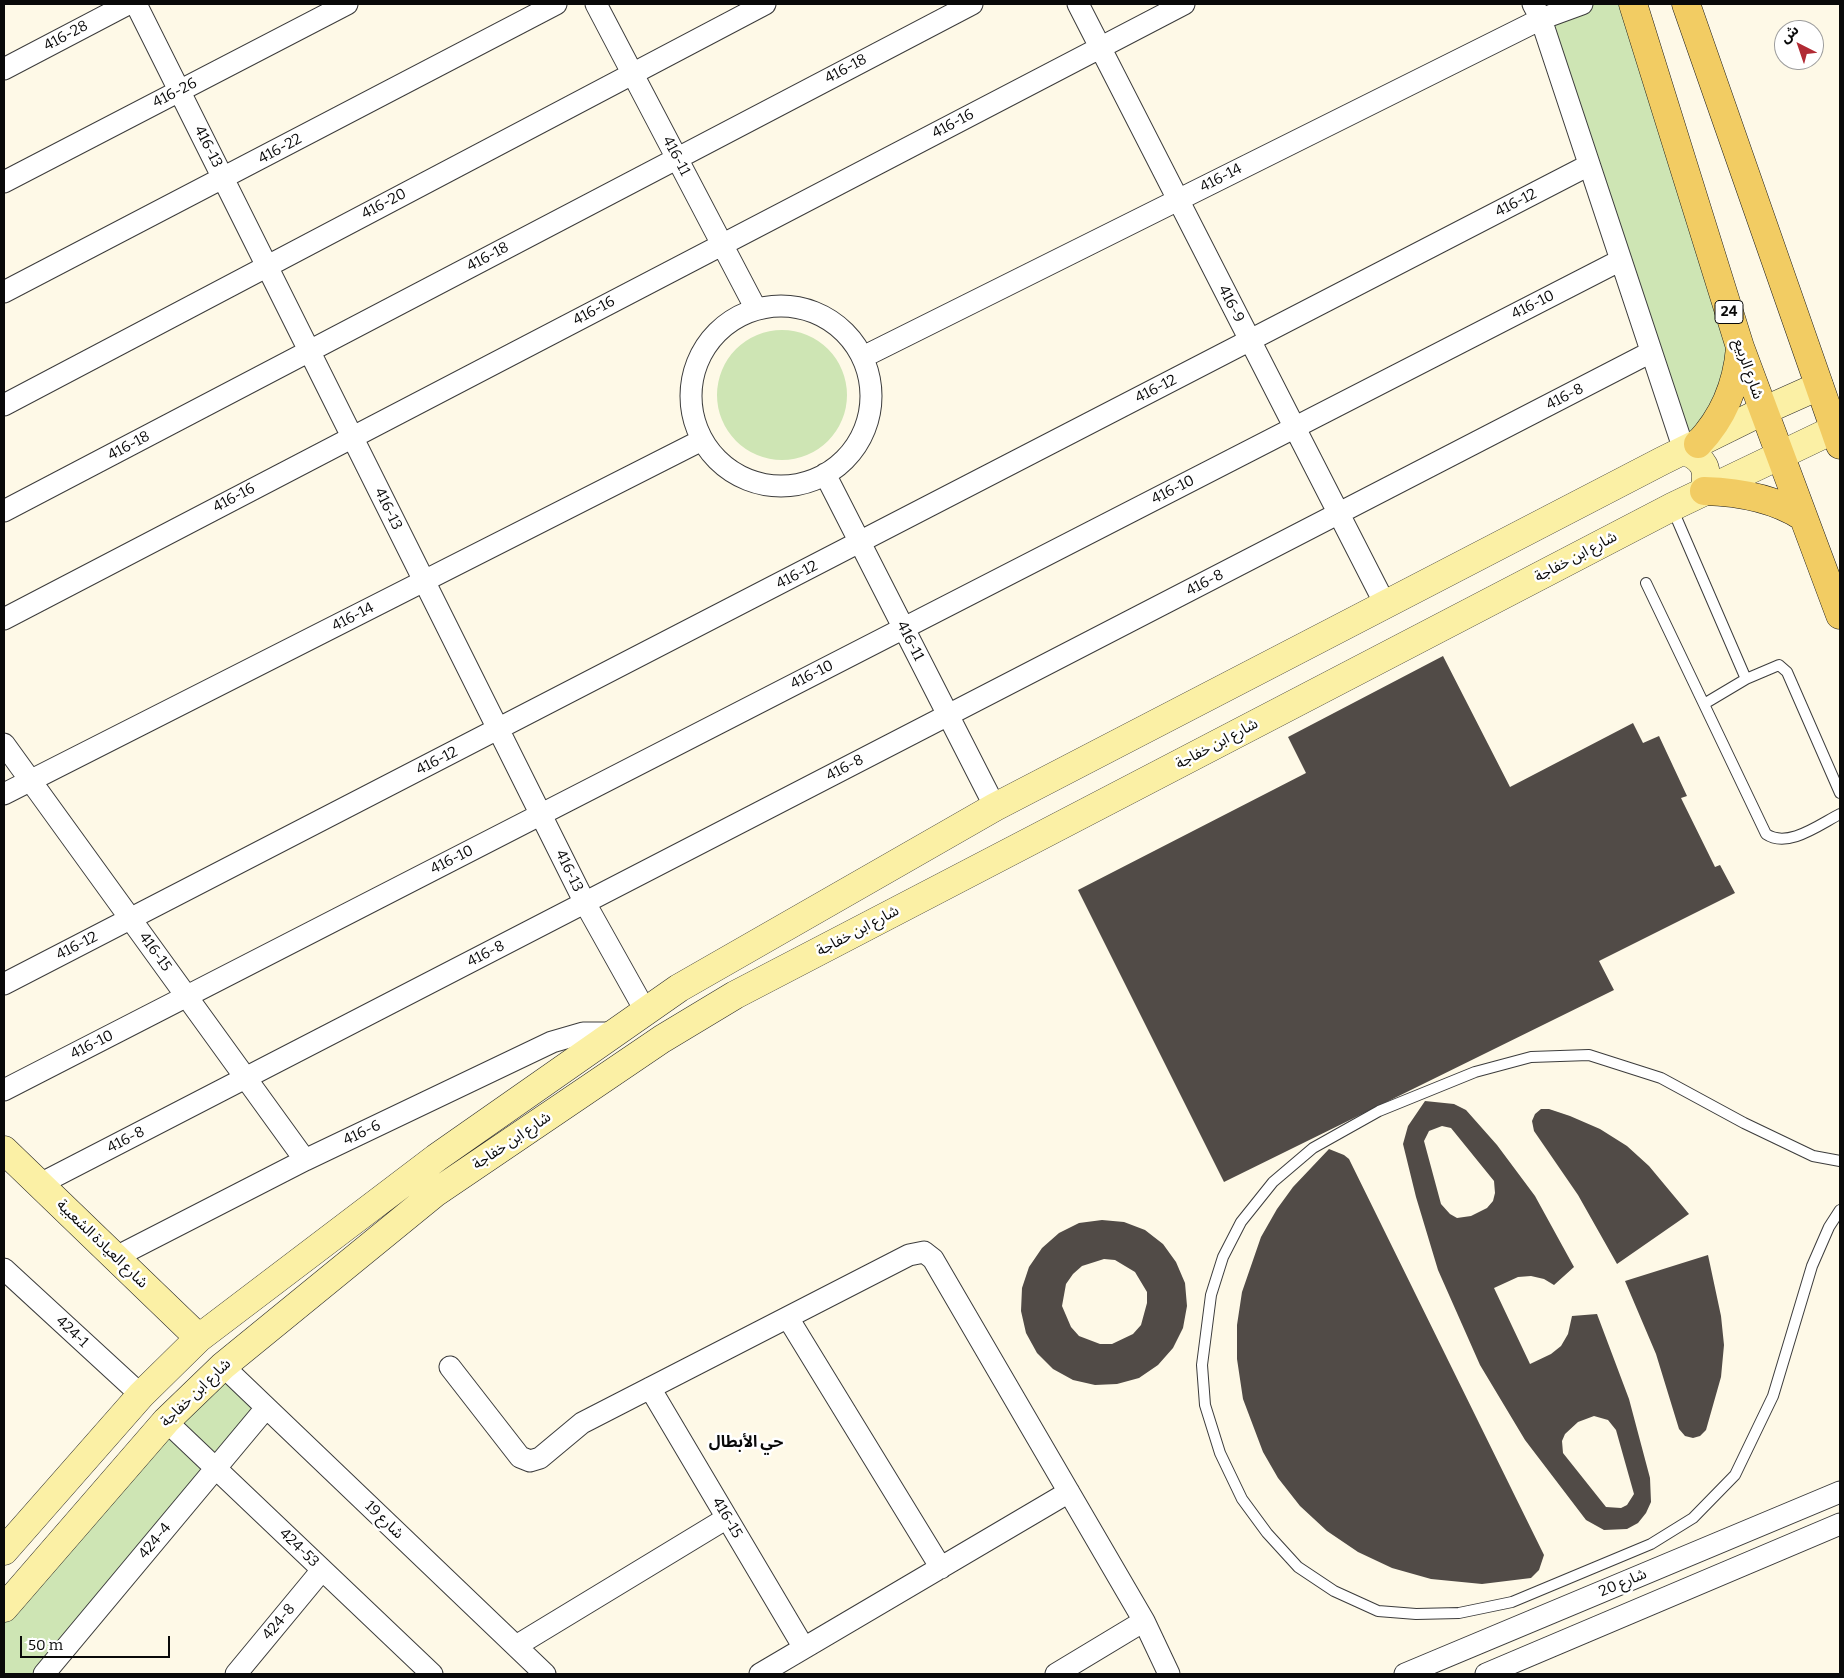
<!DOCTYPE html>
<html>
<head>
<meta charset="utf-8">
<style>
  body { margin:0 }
  #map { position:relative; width:1844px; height:1678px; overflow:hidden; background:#fef9e7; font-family:Bitter,"Noto Sans Arabic",serif }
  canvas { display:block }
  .frame { position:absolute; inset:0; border:5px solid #090909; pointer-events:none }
  .north { position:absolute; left:1774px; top:20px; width:50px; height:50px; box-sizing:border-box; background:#fff; border:1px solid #9d9d9d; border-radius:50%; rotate:319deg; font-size:14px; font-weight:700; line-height:20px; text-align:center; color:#090909 }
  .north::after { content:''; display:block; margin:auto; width:18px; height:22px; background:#b12a33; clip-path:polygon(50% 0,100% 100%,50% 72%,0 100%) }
  .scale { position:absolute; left:20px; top:1636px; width:150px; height:22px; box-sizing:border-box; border:2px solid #090909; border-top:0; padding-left:6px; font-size:15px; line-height:18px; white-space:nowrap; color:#090909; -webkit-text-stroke:4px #fff; paint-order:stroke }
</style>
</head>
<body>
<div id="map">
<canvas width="1844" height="1678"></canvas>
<div class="frame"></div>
<div class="north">ش</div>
<div class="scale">50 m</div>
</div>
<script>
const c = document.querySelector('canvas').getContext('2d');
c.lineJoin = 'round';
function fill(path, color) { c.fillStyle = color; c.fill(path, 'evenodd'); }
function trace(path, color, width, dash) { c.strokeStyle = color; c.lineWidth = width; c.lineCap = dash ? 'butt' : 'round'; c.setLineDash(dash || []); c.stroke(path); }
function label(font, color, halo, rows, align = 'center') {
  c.font = font + ' Bitter,"Noto Sans Arabic",serif'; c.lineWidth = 5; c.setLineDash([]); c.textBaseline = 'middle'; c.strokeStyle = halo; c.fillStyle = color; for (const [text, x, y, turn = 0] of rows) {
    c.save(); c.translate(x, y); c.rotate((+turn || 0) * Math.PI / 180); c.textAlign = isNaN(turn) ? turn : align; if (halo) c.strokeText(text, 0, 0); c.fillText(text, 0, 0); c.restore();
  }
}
fill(new Path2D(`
  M1539,4H1621L1732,348L1727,386L1686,444Z
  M717 395a65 65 0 1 1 130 0a65 65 0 1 1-130 0Z
  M228,1379L259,1408L39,1674H4V1622L68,1543L146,1455Z`), '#cee5b4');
fill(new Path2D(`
  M1443,656L1510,787L1633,723L1643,743L1659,736L1687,796L1681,798L1715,867L1720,865L1735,893L1599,961L1614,990L1224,1182L1078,890L1306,773L1288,737Z
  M1425,1101L1454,1104L1466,1110L1497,1145L1535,1196L1574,1267L1554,1285L1544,1279L1531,1276L1518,1277L1494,1288L1530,1364L1551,1354L1561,1346L1568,1334L1572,1316L1597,1314L1629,1399L1650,1478L1651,1502L1646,1513L1638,1523L1627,1529L1604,1530L1586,1520L1525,1440L1480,1365L1438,1270L1416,1197L1403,1144L1408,1126ZM1442,1126L1451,1128L1494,1181L1495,1193L1493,1201L1487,1208L1471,1216L1457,1218L1450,1214L1441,1204L1424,1141L1429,1131ZM1594,1416L1608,1420L1616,1430L1634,1494L1627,1505L1621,1508L1606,1507L1563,1453L1562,1441L1565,1434L1578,1422Z
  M1541,1109H1549L1570,1116L1600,1129L1627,1146L1649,1166L1689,1214L1617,1264L1578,1195L1534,1131L1532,1121L1535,1114Z
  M1329,1149L1344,1155L1349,1159L1544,1555L1539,1570L1531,1578L1482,1584L1431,1579L1392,1568L1358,1552L1327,1531L1300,1506L1278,1478L1263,1452L1243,1399L1237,1359V1325L1242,1292L1261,1237L1277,1209L1293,1187Z
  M1102,1220L1124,1222L1145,1230L1163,1244L1176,1262L1185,1283L1187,1306L1183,1328L1173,1348L1158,1365L1139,1378L1117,1384L1095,1385L1073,1380L1053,1369L1037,1353L1026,1333L1021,1311L1022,1288L1029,1267L1042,1248L1059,1233L1079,1223ZM1104,1259L1115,1260L1135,1272L1147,1292V1303L1141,1325L1133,1334L1112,1344H1100L1079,1336L1071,1327L1062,1306L1066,1284L1073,1274L1082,1266Z
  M1708,1255L1721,1316L1724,1345L1721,1377L1706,1430L1700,1436L1693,1438L1685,1436L1679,1429L1656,1354L1625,1281Z`), '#514b47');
const lane = new Path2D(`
  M1672,508L1746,679
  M1646,583L1766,834C1788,849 1820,824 1840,814
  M1704,704L1746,679L1779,665L1787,672L1840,793
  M1840,1161L1813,1156L1744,1123L1661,1078L1589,1055L1531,1057L1475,1072L1379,1111L1313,1148L1273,1182L1241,1222L1223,1257L1211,1295L1202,1365L1205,1405L1220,1453L1242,1499L1267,1533L1298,1567L1334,1591L1378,1611L1416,1614L1459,1613L1512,1602L1651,1544L1693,1518L1735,1475L1773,1396L1812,1266L1829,1227L1840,1210`);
const street = new Path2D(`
  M136,4L585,903L646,1012
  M596,4L756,309
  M1078,4L1385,604
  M1533,4L1541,19L1684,450
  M4,69L128,4
  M4,182L347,4
  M4,292L556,4
  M691 396a90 90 0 1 1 180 0a90 90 0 1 1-180 0Z
  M863,357L1541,19L1582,4
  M4,405L765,4
  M825,474L995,807
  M4,511L972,4
  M4,619L1184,4
  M4,744L305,1160
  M4,794L702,440
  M4,984L1589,165
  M4,1090L1621,260
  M40,1184L1651,352
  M116,1257L305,1160L552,1042L583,1033H615
  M4,1269L141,1395
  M788,1318L941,1568
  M223,1366L545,1674
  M450,1367L520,1457L530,1461L540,1458L582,1423L909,1255L924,1252L933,1259L1144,1621L1169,1674
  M650,1388L804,1648
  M166,1421L432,1674
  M516,1646L727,1518
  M44,1674L266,1408
  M236,1674L322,1570
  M760,1674L1069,1492
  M1056,1674L1144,1621
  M1405,1674L1840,1492
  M1486,1674L1840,1524`);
const secondary = new Path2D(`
  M1684,450C1705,460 1709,468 1704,491
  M4,1150L199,1338
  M4,1551L141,1395L199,1338L436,1158L679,988L995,807L1662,461L1763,411L1819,386
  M4,1608L166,1421L223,1366L435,1193L662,1039L735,995L1672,507L1835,429`);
const primary = new Path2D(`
  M1633,4L1740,347L1840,615
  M1686,4L1840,445
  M1698,444C1723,418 1737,384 1740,348
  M1704,491C1738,492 1774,498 1803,517`);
trace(lane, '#3c3c3c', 12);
trace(street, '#3c3c3c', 23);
trace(secondary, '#2b2b2b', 29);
trace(primary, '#1a1a1a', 29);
trace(lane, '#fff', 10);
trace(street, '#fff', 21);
trace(secondary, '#fbf0a5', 28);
trace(primary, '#f2cc63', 28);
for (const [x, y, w] of [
  [1729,312,28]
]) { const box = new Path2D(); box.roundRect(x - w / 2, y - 11.5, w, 23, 4); c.fillStyle = '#fff'; c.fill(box); trace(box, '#090909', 1); }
label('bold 14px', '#090909', null, [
  ["24",1729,312]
]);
label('15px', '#090909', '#fff', [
  ["416-28",66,36,-28],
  ["416-18",846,69,-28],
  ["416-26",175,93,-27],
  ["416-16",953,124,-28],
  ["416-13",208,147,63],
  ["416-22",280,149,-28],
  ["416-11",676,156,62],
  ["416-14",1221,178,-27],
  ["416-12",1516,203,-27],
  ["416-20",384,204,-28],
  ["416-18",488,257,-28],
  ["416-9",1231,304,63],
  ["416-10",1533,305,-27],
  ["416-16",594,311,-28],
  ["شارع الربيع",1748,369,71],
  ["416-12",1156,389,-27],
  ["416-8",1565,397,-27],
  ["416-18",129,446,-28],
  ["416-10",1173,490,-27],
  ["416-16",234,498,-28],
  ["416-13",388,509,64],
  ["شارع ابن خفاجة",1576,557,-28],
  ["416-12",797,575,-27],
  ["416-8",1205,583,-27],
  ["416-14",353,617,-27],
  ["416-11",910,641,63],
  ["416-10",812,675,-27],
  ["شارع ابن خفاجة",1217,744,-28],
  ["416-12",437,761,-27],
  ["416-8",845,768,-27],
  ["416-10",452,860,-27],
  ["416-13",569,871,64],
  ["شارع ابن خفاجة",858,931,-28],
  ["416-12",77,946,-27],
  ["416-15",155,952,54],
  ["416-8",486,954,-27],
  ["416-10",92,1045,-27],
  ["416-6",362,1133,-25],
  ["416-8",126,1140,-27],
  ["شارع ابن خفاجة",512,1141,-34],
  ["شارع العيادة الشعبية",102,1244,44],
  ["424-1",72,1332,43],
  ["شارع ابن خفاجة",196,1393,-44],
  ["416-15",727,1518,59],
  ["شارع 19",384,1520,44],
  ["424-4",155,1541,-50],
  ["424-53",299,1548,44],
  ["شارع 20",1623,1583,-23],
  ["424-8",279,1622,-50]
]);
label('bold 16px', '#090909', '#fff', [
  ["حي الأبطال",746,1443]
]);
</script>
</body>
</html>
